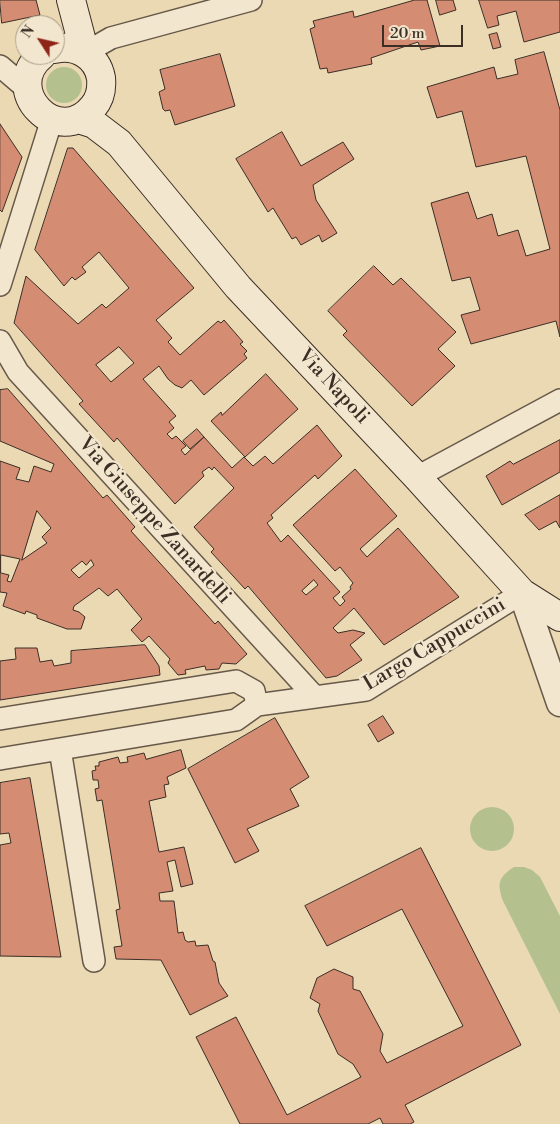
<!DOCTYPE html>
<html>
<head>
<meta charset="utf-8">
<style>
  body { margin:0 }
  #map { position:relative; width:560px; height:1124px; overflow:hidden; background:#ebd9b4; font-family:"Libre Bodoni",serif }
  canvas { display:block }
  .north { position:absolute; left:15px; top:15px; width:50px; height:50px; box-sizing:border-box; background:#f2e6ce; border:1px solid #a99c8a; border-radius:50%; rotate:305deg; font-size:14px; font-weight:700; line-height:20px; text-align:center; color:#3b2e25 }
  .north::after { content:''; display:block; margin:auto; width:18px; height:22px; background:#8f2418; clip-path:polygon(50% 0,100% 100%,50% 72%,0 100%) }
  .scale { position:absolute; left:382px; top:25px; width:81px; height:22px; box-sizing:border-box; border:2px solid #3b2e25; border-top:0; padding-left:6px; font-size:15px; line-height:18px; white-space:nowrap; color:#3b2e25; -webkit-text-stroke:4px #f2e6ce; paint-order:stroke }
</style>
</head>
<body>
<div id="map">
<canvas width="560" height="1124"></canvas>
<div class="north">N</div>
<div class="scale">20 m</div>
</div>
<script>
const c = document.querySelector('canvas').getContext('2d');
c.lineJoin = 'round';
function fill(path, color) { c.fillStyle = color; c.fill(path, 'evenodd'); }
function trace(path, color, width, dash) { c.strokeStyle = color; c.lineWidth = width; c.lineCap = dash ? 'butt' : 'round'; c.setLineDash(dash || []); c.stroke(path); }
function label(font, color, halo, rows, align = 'center') {
  c.font = font + ' "Libre Bodoni",serif'; c.lineWidth = 4.5; c.setLineDash([]); c.textBaseline = 'middle'; c.strokeStyle = halo; c.fillStyle = color; for (const [text, x, y, turn = 0] of rows) {
    c.save(); c.translate(x, y); c.rotate((+turn || 0) * Math.PI / 180); c.textAlign = isNaN(turn) ? turn : align; if (halo) c.strokeText(text, 0, 0); c.fillText(text, 0, 0); c.restore();
  }
}
fill(new Path2D(`
  M46 85a18 18 0 1 1 36 0a18 18 0 1 1-36 0Z
  M470 829a22 22 0 1 1 44 0a22 22 0 1 1-44 0Z
  M514,867H524L532,870L540,877L560,916V1014L503,901C497,884 498,877 514,867Z`), '#b5c08f');
const building = new Path2D(`
  M0,0H36L40,15L2,23Z
  M415,0H427L440,46L421,50L418,42L371,58L372,64L328,73L327,68L320,69L310,29L315,27L313,21L353,11L354,17Z
  M436,0H453L456,10L440,15Z
  M479,0H560V32L524,42L516,11L497,16L499,25L488,28Z
  M497,33L501,47L493,49L489,35Z
  M544,52L560,110V337L556,321L471,344L461,315L480,310L470,277L452,281L431,203L468,192L477,219L492,214L498,236L518,230L526,256L550,249L526,156L476,167L462,111L437,118L427,87L494,67L497,79L518,74L515,60Z
  M220,54L235,106L175,125L170,110L165,111L163,109L159,92L165,89L160,70Z
  M0,124L22,157L2,212L0,210Z
  M282,132L301,166L343,142L354,159L313,185L316,200L337,233L322,242L319,235L301,245L296,237L292,239L273,208L268,212L236,159Z
  M68,148H73L194,288L156,320L172,338L168,342L180,355L218,321L221,323L224,320L243,342L240,344L247,351L244,354L247,358L204,395L191,380L182,388L175,385L168,379L159,366L143,379L176,416L169,422L174,428L167,434L172,439L176,436L186,446L181,450L185,455L204,437L232,468L244,457L253,466L265,456L273,464L317,425L342,456L318,479L315,475L271,515L273,518L267,523L281,542L288,535L340,592L333,598L340,606L345,601L342,597L351,589L350,587L353,583L340,567L335,571L293,525L355,469L397,516L360,549L367,557L398,528L459,597L384,645L354,608L333,628L338,633L353,630L365,633L350,645L362,660L337,676L326,678L248,586L245,589L211,552L214,549L194,527L234,488L214,467L212,470L209,467L202,472L204,476L175,504L117,438L114,442L79,404L83,401L14,323L26,276L78,324L102,304L106,308L129,288L99,252L82,267L86,272L75,280L72,277L64,286L35,250ZM119,347L134,363L111,382L96,365ZM314,580L318,585L306,595L302,591Z
  M374,266L393,285L401,278L456,332L438,349L455,366L412,406L343,335L347,331L328,311Z
  M266,374L298,409L245,457L211,421L221,412L222,415Z
  M8,389L103,498L107,495L135,527L131,531L215,624L218,621L247,654L236,664L222,663L219,669L206,670L205,666L185,670L186,674L178,675L168,663L170,659L149,636L142,642L131,630L142,619L117,589L108,596L99,588L74,606L73,610L79,612L85,617L81,629H67L37,618V615L26,611L25,614L3,606L7,593L0,592V461L20,468L16,479L29,482L34,466L51,472L54,464L0,441V390ZM37,511L51,528L42,537L47,543L22,560ZM1,555L20,559L11,582L7,581L9,575L1,573ZM91,560L94,565L79,578L71,570L82,561L86,565Z
  M197,429L204,437L190,449L183,441Z
  M560,440V472L502,505L486,476L510,461L513,464Z
  M560,495V528L556,521L539,530L525,515Z
  M145,645L159,666L160,675L0,700V661L16,659L15,648H37L40,662L52,660L54,666L71,663V651Z
  M383,716L394,733L378,742L368,725Z
  M275,718L309,777L290,789L299,806L247,829L259,851L235,863L188,769Z
  M181,750L186,768L167,777L169,784L164,785L166,797L149,801L159,852L184,847L193,884L181,887L175,860L167,862L173,891L159,893L160,901H174L178,933L183,932L185,940L188,942L195,941L196,946L208,945L213,961L215,962L219,983L228,996L190,1015L161,960L116,959L114,947L122,946L116,910L120,909L102,800L97,801L95,789L99,788L98,780H93L92,771L96,770L95,766H99V762L118,757L120,763L128,762L127,757L144,753L146,759Z
  M30,778L61,957L0,956V845L11,843L9,833L0,834V783Z
  M421,848L521,1045L405,1105L414,1122L410,1124H383L380,1118L368,1124H240L196,1037L236,1017L287,1115L361,1077L353,1064L338,1054L318,1011L320,1004L310,998L317,978L334,969L353,977V989L360,991L383,1034L380,1051L387,1063L463,1026L402,909L327,946L305,906Z`);
fill(building, '#d48c73');
trace(building, '#3b2e25', 1);
const minor = new Path2D(`
  M85,53L111,38L251,0
  M0,66L27,89
  M0,285L52,119
  M0,341L18,372L315,697
  M417,477L560,400
  M257,705L366,690L522,593
  M0,719L236,681L254,691L257,705L236,720L0,759
  M60,749L94,961`);
const tertiary = new Path2D(`
  M522,593L560,703`);
const secondary = new Path2D(`
  M71,0L85,53
  M42,55C0,89 58,150 93,107C100,99 102,88 101,78C97,56 76,44 55,49
  M78,119L94,124L119,143L238,287L417,477L522,593L560,617`);
trace(minor, '#675949', 24);
trace(tertiary, '#675949', 29);
trace(secondary, '#3b2e25', 30);
trace(minor, '#f2e6ce', 21);
trace(tertiary, '#f2e6ce', 26);
trace(secondary, '#f2e6ce', 28);
label('20px', '#3b2e25', '#f2e6ce', [
  ["Via Napoli",333,387,47],
  ["Via Giuseppe Zanardelli",154,521,48],
  ["Largo Cappuccini",435,645,-31]
]);
</script>
</body>
</html>
